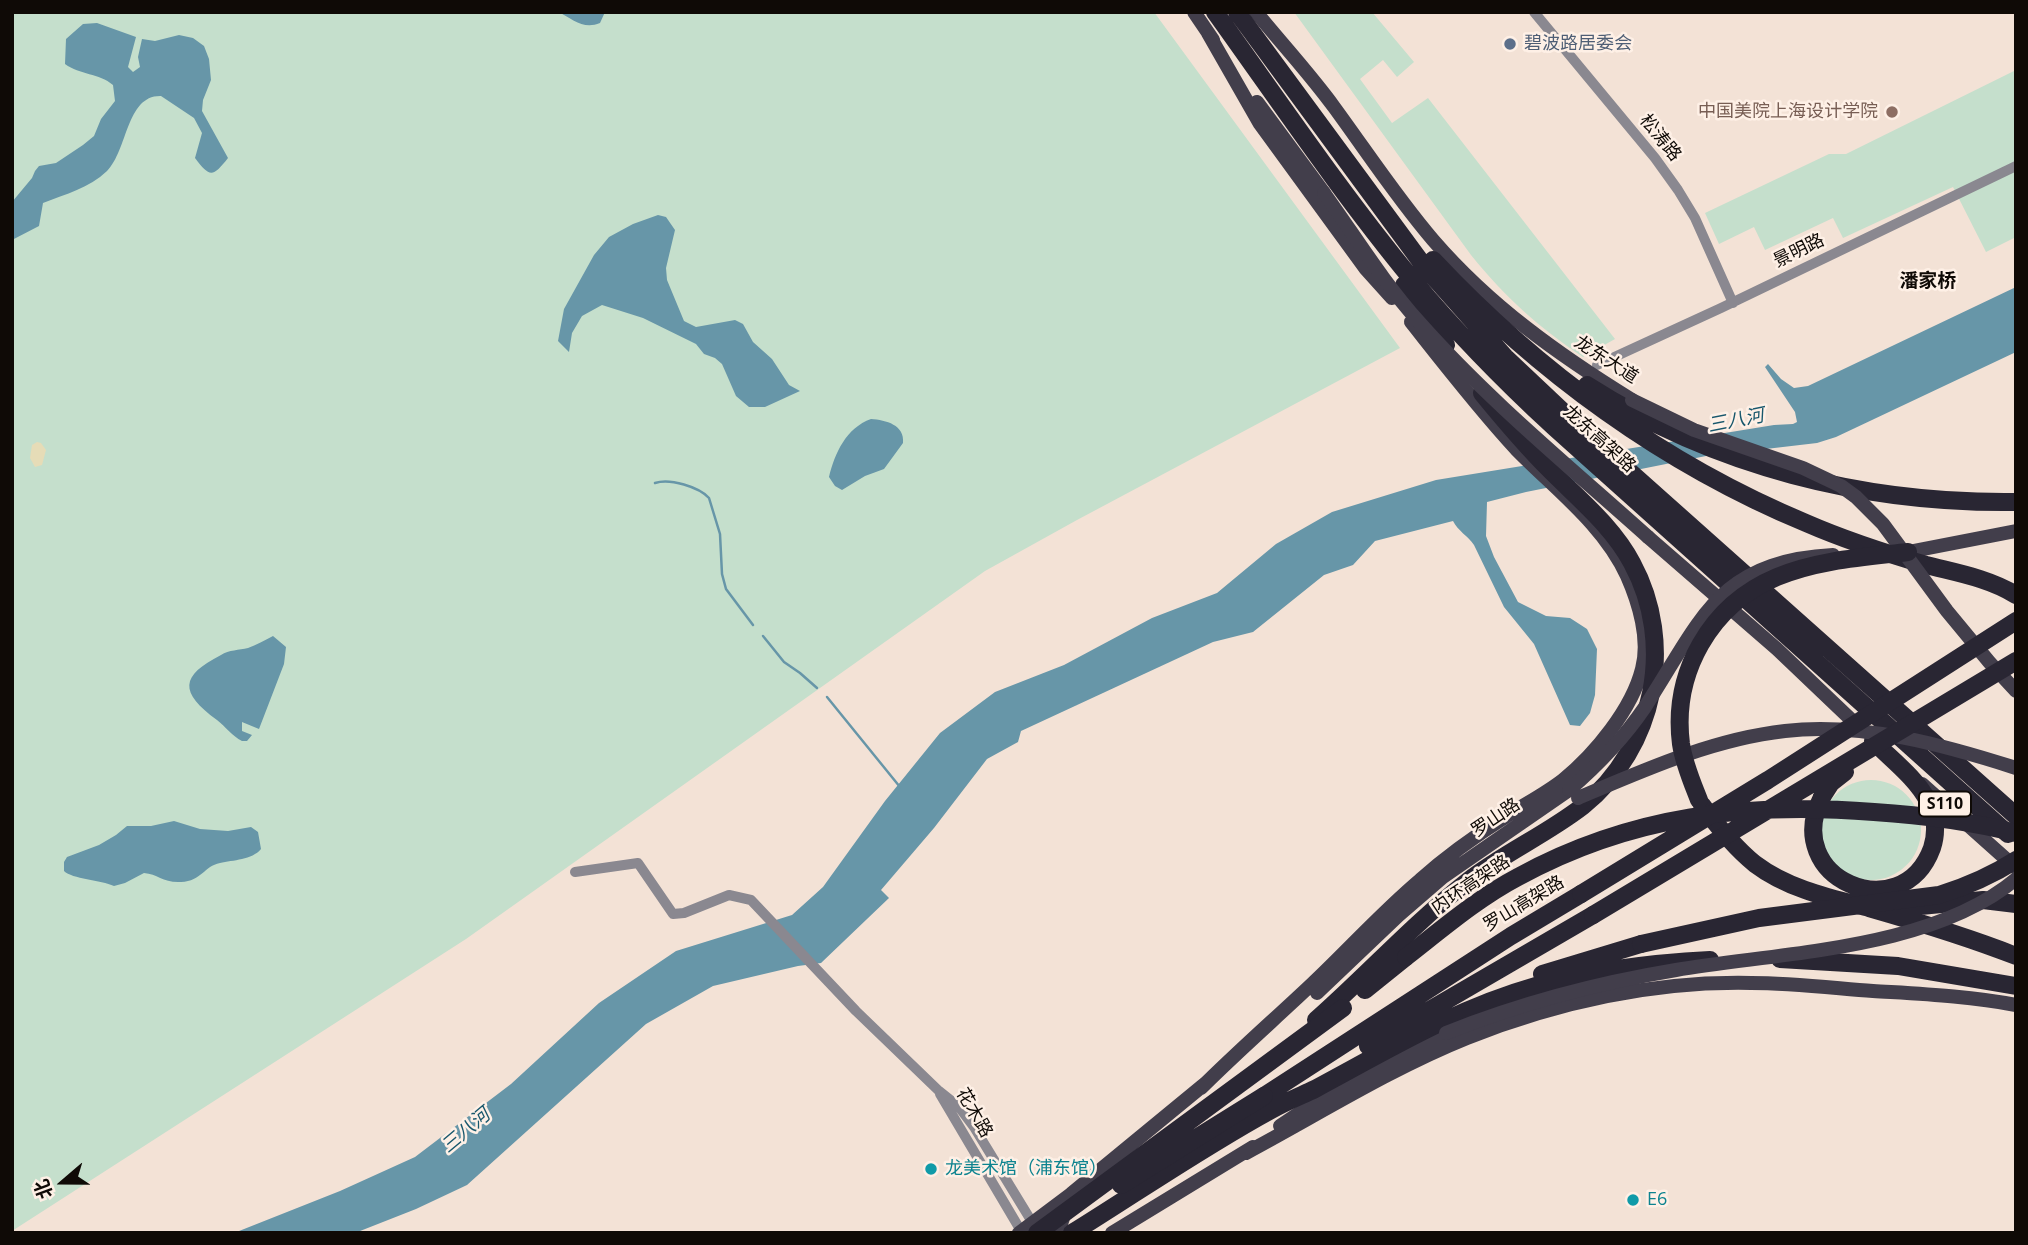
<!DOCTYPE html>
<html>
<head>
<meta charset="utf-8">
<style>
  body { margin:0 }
  #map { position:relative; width:2028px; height:1245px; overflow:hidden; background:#f3e2d6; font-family:"Open Sans","Noto Sans SC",sans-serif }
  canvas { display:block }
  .frame { position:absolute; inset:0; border:14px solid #0f0a06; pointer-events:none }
  .north { position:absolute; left:28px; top:1147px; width:70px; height:70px; -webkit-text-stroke:5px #fef0e6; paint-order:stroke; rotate:250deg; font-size:19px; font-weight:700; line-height:28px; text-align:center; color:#0f0a06 }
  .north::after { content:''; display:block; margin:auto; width:24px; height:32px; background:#0f0a06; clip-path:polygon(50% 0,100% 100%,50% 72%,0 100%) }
</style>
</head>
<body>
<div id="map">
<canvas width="2028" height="1245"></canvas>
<div class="frame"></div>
<div class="north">北</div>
</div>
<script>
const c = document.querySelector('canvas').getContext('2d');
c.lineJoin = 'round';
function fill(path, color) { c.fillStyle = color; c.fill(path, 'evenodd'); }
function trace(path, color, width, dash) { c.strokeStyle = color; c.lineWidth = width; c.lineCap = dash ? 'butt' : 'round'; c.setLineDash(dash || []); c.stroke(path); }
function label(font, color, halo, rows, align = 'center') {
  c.font = font + ' "Open Sans","Noto Sans SC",sans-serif'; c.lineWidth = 5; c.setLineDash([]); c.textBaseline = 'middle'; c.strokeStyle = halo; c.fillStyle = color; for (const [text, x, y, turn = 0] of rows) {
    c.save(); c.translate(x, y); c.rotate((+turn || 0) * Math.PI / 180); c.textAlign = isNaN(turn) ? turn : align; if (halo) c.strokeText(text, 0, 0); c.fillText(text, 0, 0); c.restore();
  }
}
fill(new Path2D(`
  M12,12H1154L1400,348L1077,520L985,571L466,939L12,1231Z
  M1294,12H1372L1414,62L1397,77L1383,60L1360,79L1392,123L1428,98L1615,339L1583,357C1537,326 1506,298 1471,255Z
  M2016,70V237L1986,252L1953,187L1843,238L1833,218L1765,250L1754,227L1719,244L1705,213L1829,154H1846Z
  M1821 830a50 50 0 1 1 100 0a50 50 0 1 1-100 0Z`), '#c5dfcc');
fill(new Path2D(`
  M37,442L41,443L46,450L42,465L35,467L30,458L32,445Z`), '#e6dcb7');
fill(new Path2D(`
  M558,12H605L600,23C583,30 573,19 558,12Z
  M97,23L136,37L128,67L133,72L140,67L138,57L142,39L155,41L179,35L193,38L204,46L209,59L211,80L203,100L202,111L228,158C213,177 210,178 195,158L202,133L194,118L161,96C126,95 128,150 107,171C89,188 66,194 43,203L39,226L12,240V202L32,178L35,171L39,166L56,163L83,145L94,136L101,119L115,101L113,85C99,73 80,75 65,64L66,39L83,24Z
  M658,215L666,217L675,230L666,268L667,280L684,321L696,327L735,320L743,324L753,342L772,359L789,385L800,391L765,407H749L736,396L722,364L715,358L704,354L696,344L643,318L602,305L582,316L572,333L569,352L558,341L564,309L594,255L609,237L633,224Z
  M2016,287V352L1836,437L1817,443L1706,456L1526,492L1487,502L1486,536L1494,557L1518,602L1546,616L1570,618L1587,629L1597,649L1595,695L1590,713L1580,726L1570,725L1534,644L1504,607L1474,545C1468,536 1458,531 1453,521L1375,541L1353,565L1324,575L1253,632L1213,642L1021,731L1018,742L987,759L934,828L881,890L889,898L821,963L798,966L713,986L646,1024L467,1185L416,1209L355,1233H234L340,1191L415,1157L511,1084L599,1003L676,951L792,915L823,887L885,801L940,733L995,692L1064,665L1152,618L1217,593L1276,544L1332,512L1436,480L1774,425L1793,424L1797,422L1795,412L1765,367L1768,364L1781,379L1794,388L1808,386Z
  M871,419C886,420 905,425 903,443L884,469L865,476L842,490L835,486L829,477C835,453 846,428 871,419Z
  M273,636L286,647L284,664L259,729L242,722V731L252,735L247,741H242C232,736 226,727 217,720C179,692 180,676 221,655C229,650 239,650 248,648C256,645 265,640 273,636Z
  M174,821L200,829L228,831L251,827L258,832L261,849C252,860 233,860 220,863C204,866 202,881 181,882C163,883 158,874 144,873L125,883L114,886C101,880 72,879 64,871V862L67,857L99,845L116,835L127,826H151Z`), '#6796a8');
trace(new Path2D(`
  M655,483C670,478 699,487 709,498L720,534L722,574L726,589L753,625
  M763,636L784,662L800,673L817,688
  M827,697L900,787`), '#6796a8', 2.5);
trace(new Path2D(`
  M1534,12L1655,158L1678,190L1695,218L1733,303
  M1597,365L1721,308L2016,166
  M575,872L638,863L673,914L684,913L729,895L751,900L856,1011L939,1091L959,1107L974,1127L1032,1222
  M940,1094L1021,1231`), '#8a8890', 10);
trace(new Path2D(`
  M1194,12L1213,40
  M1256,12C1282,44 1310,74 1334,107C1367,152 1397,198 1433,240C1490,306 1559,355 1632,400
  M1208,33L1260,124L1365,268L1392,298
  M1257,102L1324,193
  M1648,537L1777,649L1863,731
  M1908,552L2016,531
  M1991,664L2016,691
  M1922,784L2016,868
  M1317,993L1399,915L1443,877L1569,790
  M1201,1088C1237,1052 1276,1018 1313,983C1349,949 1382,912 1420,880C1447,856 1475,836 1505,817C1525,804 1545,794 1563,780C1595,754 1632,709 1642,669C1650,640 1639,603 1627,576C1604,525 1554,488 1516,449C1479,409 1445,365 1411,322
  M1280,1126C1333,1089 1388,1060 1446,1033
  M1246,1153C1319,1114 1390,1069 1467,1038C1558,1002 1654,981 1751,983C1792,983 1833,988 1873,991C1921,994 1969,996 2016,1005
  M1019,1233L1071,1194L1206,1083
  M1058,1233L1066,1209
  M1112,1233L1253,1147`), '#423e4b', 14);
trace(new Path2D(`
  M1215,12C1279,101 1341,193 1411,278C1455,331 1504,381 1555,428L2008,834
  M1237,12L1424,266L1505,357L1575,423L2016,816
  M1433,260C1538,372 1664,464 1806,523C1845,540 1885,553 1926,565C1957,573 1988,578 2016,595
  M1404,285L1446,345
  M1587,385C1715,467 1864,504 2016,502
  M1822,797C1780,879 1902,930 1932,848C1937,833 1936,815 1928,801C1916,778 1892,760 1873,741
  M1702,805C1718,827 1734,847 1755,864C1788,889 1830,898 1869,908C1918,922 1968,937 2016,956
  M1910,907L1983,900L2016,904
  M1780,959L1898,966L2016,986
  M1542,974L1641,944
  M1365,990L1406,957
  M1316,1020C1367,975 1414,923 1468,881C1504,853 1547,834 1583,806C1655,748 1676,644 1632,563C1613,527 1580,500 1552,472C1527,447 1504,420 1482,393
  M1368,1046L1593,915
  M1264,1096L1511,936L1581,894
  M1072,1233C1138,1192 1203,1147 1271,1110C1285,1102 1300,1096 1315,1089C1388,1050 1455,1009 1536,986C1593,970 1651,963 1710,960`), '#292633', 18);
trace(new Path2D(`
  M1324,193C1355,236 1383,282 1419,322C1488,400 1570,467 1648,537
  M1632,400L1694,430L1803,468L1841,486L1856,497L1883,524L1947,611L1990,663
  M1569,790C1598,765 1624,738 1645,707C1701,621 1717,561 1833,555
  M1578,798C1644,770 1713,739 1785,731C1862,722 1944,745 2016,768
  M1446,1033C1521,1003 1597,983 1676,970C1782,952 1931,950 2016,879`), '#423e4b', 14);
trace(new Path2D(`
  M1822,797L1831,783L1845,772
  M1699,800C1692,782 1684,764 1681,744C1672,673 1710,605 1777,577C1818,560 1865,557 1908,552
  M1581,894L1768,780L2016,621
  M1593,915L2016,661
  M1641,944L1759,918L1939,895C1968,886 1991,876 2016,860
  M1406,957C1442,929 1478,898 1518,877C1631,815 1747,802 1874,812C1921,815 1969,821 2016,833
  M1121,1185L1264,1096
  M1037,1233L1343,1008`), '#292633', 18);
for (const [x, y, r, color] of [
  [1510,44,7,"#5c6f8a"],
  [1892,112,7,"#8d6e63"],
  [931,1169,7,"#0f9aa8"],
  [1633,1200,7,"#0f9aa8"]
]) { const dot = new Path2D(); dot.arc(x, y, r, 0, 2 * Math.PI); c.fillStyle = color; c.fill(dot); trace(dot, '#fef0e6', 2.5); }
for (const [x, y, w] of [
  [1945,804,52]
]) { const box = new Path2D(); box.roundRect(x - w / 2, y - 12.5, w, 25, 5); c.fillStyle = '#fef0e6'; c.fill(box); trace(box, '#0f0a06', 2); }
label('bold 16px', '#0f0a06', null, [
  ["S110",1945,804]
]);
label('18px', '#4e5e75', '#fef0e6', [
  ["碧波路居委会",1524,44]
], 'left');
label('18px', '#785e54', '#fef0e6', [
  ["中国美院上海设计学院",1878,112]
], 'right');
label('18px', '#0f0a06', '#fef0e6', [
  ["松涛路",1660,138,51],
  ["景明路",1799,251,-26],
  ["龙东大道",1606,360,33],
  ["龙东高架路",1599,439,42],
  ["罗山路",1496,818,-34],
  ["内环高架路",1471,885,-34],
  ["罗山高架路",1524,904,-31],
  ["花木路",974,1113,60]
]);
label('18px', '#0d838f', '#fef0e6', [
  ["龙美术馆（浦东馆）",945,1169],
  ["E6",1647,1200]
], 'left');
label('bold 19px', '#0f0a06', '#fef0e6', [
  ["潘家桥",1928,282]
]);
label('italic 19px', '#18576c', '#fef0e6', [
  ["三八河",1736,421,-11],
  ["三八河",466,1131,-40]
]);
</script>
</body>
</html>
